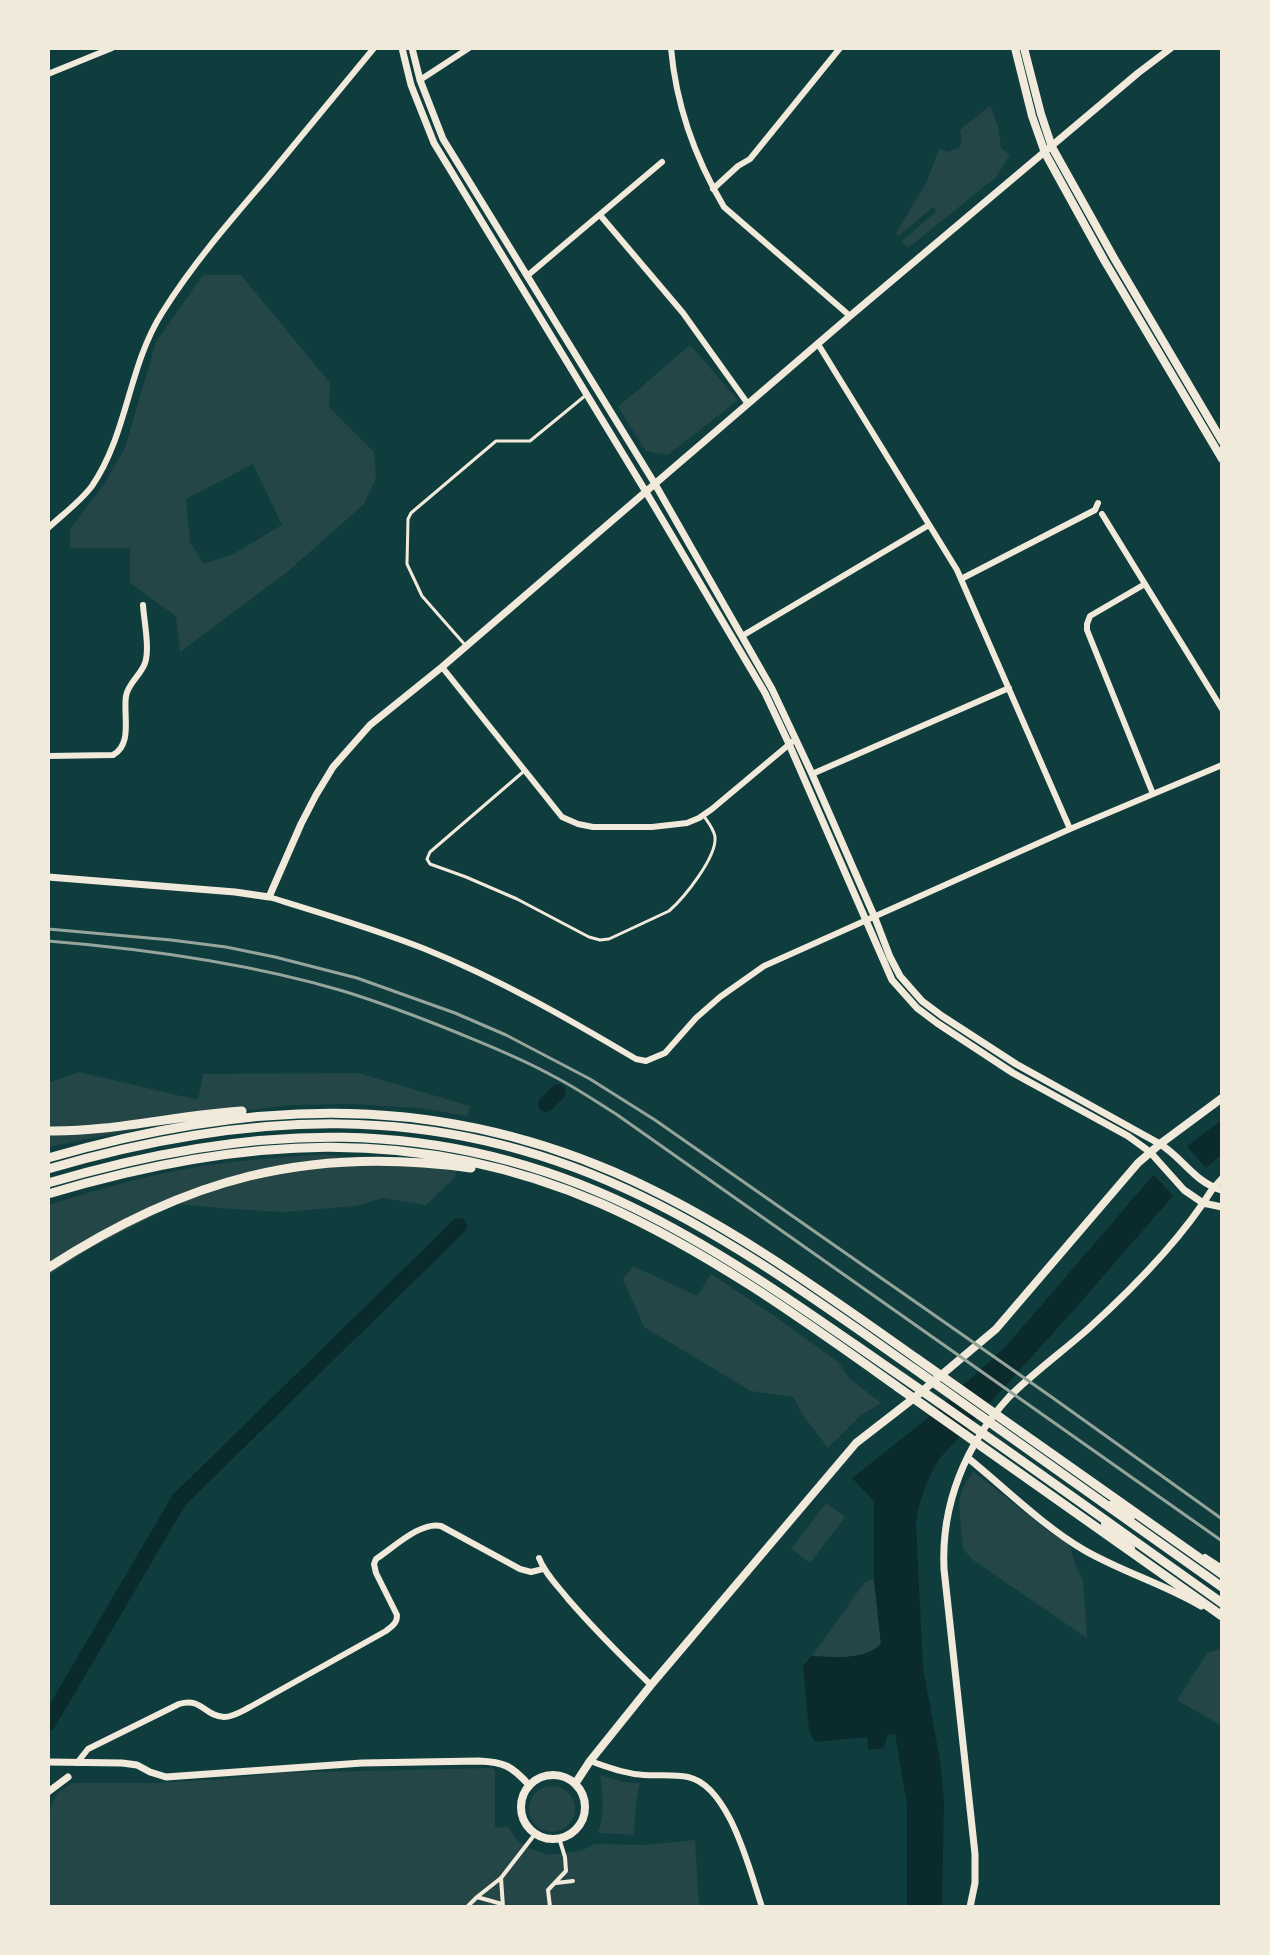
<!DOCTYPE html>
<html>
<head>
<meta charset="utf-8">
<style>
  body { margin:0 }
  #map { position:relative; width:1270px; height:1955px; overflow:hidden; background:#0f3d3e; font-family:"Titillium Web",sans-serif }
  canvas { display:block }
  .frame { position:absolute; inset:0; border:50px solid #f1e9da; pointer-events:none }
</style>
</head>
<body>
<div id="map">
<canvas width="1270" height="1955"></canvas>
<div class="frame"></div>
</div>
<script>
const c = document.querySelector('canvas').getContext('2d');
c.lineJoin = 'round';
function fill(path, color) { c.fillStyle = color; c.fill(path, 'evenodd'); }
function trace(path, color, width, dash) { c.strokeStyle = color; c.lineWidth = width; c.lineCap = dash ? 'butt' : 'round'; c.setLineDash(dash || []); c.stroke(path); }
fill(new Path2D(`
  M990,106L998,126L1001,148L1010,155L996,177L908,248L902,241L937,211L933,207L899,236L896,233L926,183L939,149L947,152L960,147L962,139L960,130Z
  M203,275H241L330,383L329,407L374,452L376,478L364,504L286,573L180,652L176,616L130,583V548H70V529L104,484L125,448L156,342ZM253,464L282,525L235,553L204,564L190,542L186,499Z
  M690,345L738,400L668,455L646,451L618,407Z
  M79,1072L198,1100L203,1074L358,1073L470,1106L468,1116L418,1108L352,1104L292,1105L209,1115L48,1147V1083Z
  M322,1154L456,1171L455,1177L426,1205L383,1198L356,1206L283,1212L232,1209L177,1204L91,1248L48,1276V1205C103,1188 160,1171 217,1164C252,1159 287,1157 322,1154Z
  M633,1266L697,1296L711,1274L779,1319L838,1362L849,1378L881,1403L860,1416L828,1448L803,1415L793,1397L751,1391L644,1327L623,1279Z
  M973,1471L1047,1530L1070,1545L1076,1567L1083,1580L1087,1638L973,1560L963,1549L959,1505L962,1490Z
  M826,1503L845,1517L810,1563L791,1549Z
  M874,1579L881,1644C863,1661 835,1657 812,1656L865,1582Z
  M1222,1649V1726L1177,1700L1208,1652Z
  M491,1768L495,1770V1828L507,1826L518,1841L531,1849L548,1855L581,1851L595,1844L645,1845L695,1840L699,1907H48V1811L50,1810L57,1793L73,1783H156L222,1779L276,1773Z
  M600,1775L623,1782L640,1783L636,1801L634,1835L598,1833C605,1814 603,1795 600,1775Z
  M529 1809a23 23 0 1 1 46 0a23 23 0 1 1-46 0Z`), '#244646');
fill(new Path2D(`
  M1222,1120V1154L1173,1196L1072,1312L940,1458C927,1479 919,1499 916,1524L923,1668L940,1760L944,1801L942,1907H907V1804L895,1734L887,1735L884,1748L868,1750L867,1737L815,1742L809,1731L803,1665L812,1656C834,1657 864,1661 881,1644L874,1579V1501L852,1478L928,1418L1008,1344L1154,1174L1187,1146Z`), '#0a2a2b');
fill(new Path2D(`
  M1185,1144L1207,1169L1175,1198L1152,1173Z`), '#0f3d3e');
trace(new Path2D(`
  M546,1104L558,1092
  M48,1723L179,1500L459,1226`), '#0a2a2b', 16);
trace(new Path2D(`
  M466,646L422,596L407,564L408,519L411,513L496,441H530L586,395
  M523,772L430,852L427,859L430,864L466,877L517,899L589,937L600,940L609,939L669,911C684,898 717,857 715,837C714,829 708,822 703,815`), '#f1e9da', 3);
trace(new Path2D(`
  M501,1878L503,1907
  M556,1883L573,1881
  M477,1897L502,1904
  M467,1907L477,1897L501,1878L535,1834
  M550,1907L548,1890L566,1871L565,1857L559,1838`), '#f1e9da', 4);
trace(new Path2D(`
  M671,48C676,105 695,158 724,207L850,316
  M48,74L112,48
  M420,80L469,48
  M713,189L738,166L750,159L840,48
  M600,215L683,313L748,404
  M527,276L662,162
  M818,344L957,570L1070,829
  M1102,514L1145,584
  M48,528C62,515 80,502 92,486C128,433 128,367 162,313C192,265 229,222 266,179C302,135 338,92 374,48
  M961,579L1095,510L1098,503
  M742,636L929,525
  M442,667L562,817L578,824L593,827H652L687,823L699,818L712,809L792,742
  M48,756L113,755C133,744 123,715 126,696C128,683 141,675 145,663C150,649 144,621 143,605
  M812,774L1009,688
  M1153,794L1087,630V624L1090,616L1145,584L1222,709
  M269,897C321,913 375,929 425,949C499,979 567,1018 636,1059L646,1061L665,1053L696,1018L720,997L764,966L1070,829L1222,765
  M1213,1188L1222,1178
  M1111,1504L1133,1516
  M1104,1524L1132,1548
  M1205,1557L1222,1568
  M539,1558C545,1574 558,1586 568,1599C594,1629 622,1657 651,1685
  M590,1761C608,1767 625,1774 644,1775C659,1776 673,1774 688,1777C730,1786 750,1872 762,1907
  M77,1763L88,1749L179,1704C202,1697 204,1716 224,1717C233,1717 242,1711 250,1707L386,1631C392,1626 397,1624 397,1615L376,1573L374,1564L376,1559C393,1548 421,1521 441,1526L520,1569L531,1572L543,1569`), '#f1e9da', 6);
trace(new Path2D(`
  M402,48L411,85L434,143L646,492L765,693L789,744L892,980L917,1008L937,1023L1013,1073L1128,1136L1150,1152L1184,1190L1203,1203L1222,1207
  M412,48L420,80L443,139L655,484L772,689L812,774L875,918L890,957L900,976L922,1001L942,1016L1016,1064L1160,1144C1183,1158 1195,1183 1222,1190
  M48,877L235,892L269,897L301,824L316,795L333,767L370,725L442,667L850,316L1138,73L1171,48
  M968,1458C1005,1488 1043,1526 1084,1550C1122,1572 1164,1584 1201,1606
  M48,1762L122,1763L137,1765L150,1772L166,1777L362,1763L479,1761C504,1762 512,1766 529,1785
  M48,1792L68,1777
  M970,1907L975,1883V1854L944,1569C941,1505 965,1445 1009,1397C1033,1373 1062,1352 1088,1329C1131,1290 1183,1237 1213,1188`), '#f1e9da', 7);
trace(new Path2D(`
  M1015,48L1032,116L1045,153L1104,260L1222,459
  M1024,48L1041,114L1052,147L1114,258L1222,441
  M521 1807a32 32 0 1 1 64 0a32 32 0 1 1-64 0Z
  M575,1784L590,1761L651,1685L856,1443L914,1398L996,1329L1138,1163L1160,1144L1222,1098`), '#f1e9da', 8);
trace(new Path2D(`
  M48,1169C247,1111 433,1100 626,1189C729,1236 823,1305 916,1370C1018,1443 1120,1514 1222,1587
  M48,1183C250,1123 438,1113 632,1207C721,1250 802,1308 883,1364C997,1442 1109,1523 1222,1603`), '#f1e9da', 9);
trace(new Path2D(`
  M48,1131C113,1132 177,1115 242,1111
  M48,1158C242,1102 424,1090 614,1172C722,1219 820,1290 916,1358C1018,1430 1120,1502 1222,1574
  M48,1194C238,1137 416,1123 602,1204C708,1251 805,1321 899,1388C1007,1464 1114,1540 1222,1616
  M48,1268C185,1179 308,1145 471,1168`), '#f1e9da', 9);
trace(new Path2D(`
  M48,929L171,940L226,947L275,957L357,978L455,1013L506,1035L590,1079L655,1120L1053,1398L1222,1519
  M48,941C147,949 248,963 343,991C382,1003 421,1018 458,1033C490,1046 523,1059 553,1076C575,1087 595,1101 616,1114L1222,1541`), '#97a49c', 3);
</script>
</body>
</html>
